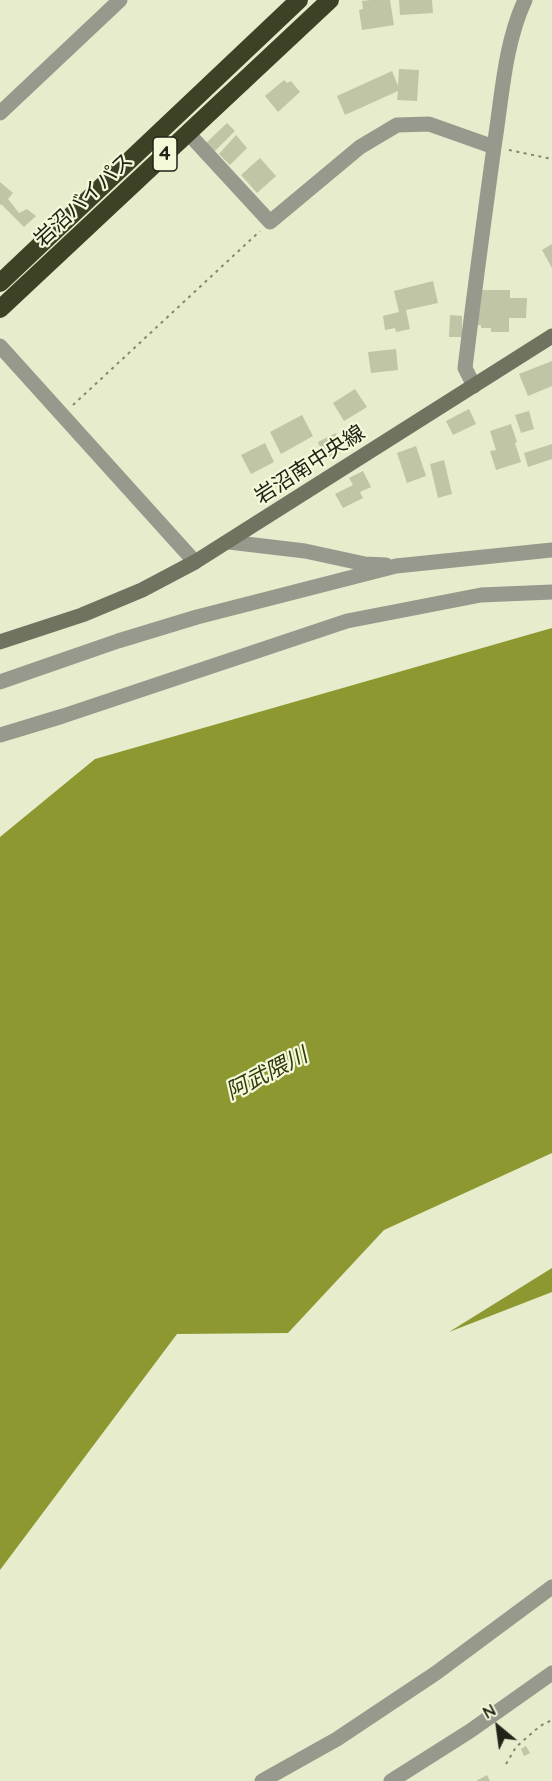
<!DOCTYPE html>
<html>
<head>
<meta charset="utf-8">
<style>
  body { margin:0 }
  #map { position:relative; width:552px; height:1781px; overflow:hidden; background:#e6eccc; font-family:Quicksand,sans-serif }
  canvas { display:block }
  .north { position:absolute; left:468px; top:1697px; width:60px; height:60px; -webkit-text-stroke:4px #f3f9d9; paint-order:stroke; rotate:331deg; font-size:16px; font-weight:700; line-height:24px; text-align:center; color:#212317 }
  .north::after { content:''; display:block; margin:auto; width:21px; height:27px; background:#212317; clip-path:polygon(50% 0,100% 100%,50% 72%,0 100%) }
</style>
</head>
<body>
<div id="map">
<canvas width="552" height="1781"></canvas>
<div class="north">N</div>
</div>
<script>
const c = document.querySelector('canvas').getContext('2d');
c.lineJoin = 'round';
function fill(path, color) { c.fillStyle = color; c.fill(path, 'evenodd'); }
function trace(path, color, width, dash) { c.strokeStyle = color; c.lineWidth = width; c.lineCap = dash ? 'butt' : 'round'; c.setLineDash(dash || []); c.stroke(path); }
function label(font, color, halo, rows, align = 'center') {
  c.font = font + ' Quicksand,"Noto Sans JP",sans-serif'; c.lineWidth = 4.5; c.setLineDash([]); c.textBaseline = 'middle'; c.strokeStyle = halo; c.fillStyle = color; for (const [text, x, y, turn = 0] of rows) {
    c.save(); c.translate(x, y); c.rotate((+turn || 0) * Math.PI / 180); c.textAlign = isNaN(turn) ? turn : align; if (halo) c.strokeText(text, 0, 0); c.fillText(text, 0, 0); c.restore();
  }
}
fill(new Path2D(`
  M552,628V1153L384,1230L288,1333L177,1334L0,1570V837L95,759Z
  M552,1268V1292L449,1332Z`), '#8d9930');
fill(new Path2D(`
  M371,0H390L394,25L362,30L359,10L363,9L362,1Z
  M399,0H432L433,13L400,15Z
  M399,69L419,70L417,101L397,100L398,91L345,115L337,96L392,71L398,86Z
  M284,80L287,83L291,81L300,92L278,112L265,96Z
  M227,123L235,131L214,152L205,144Z
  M236,135L247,148L230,165L219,154Z
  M260,158L276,176L257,193L241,175Z
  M0,182L13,193L8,199L19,213L27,209L36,216L24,227L1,204L0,206Z
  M552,244V268L542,250Z
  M433,281L438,303L406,310L410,329L396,332L395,328L385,330L383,316L399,312L394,291Z
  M476,290H510V298H527L526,318H509V332H491V328H481V325H478Z
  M450,315L462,316V337H449Z
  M396,349L398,370L371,373L368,352Z
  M552,361V386L528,396L519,374Z
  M355,389L367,407L344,421L333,403Z
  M469,409L476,424L453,435L446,421Z
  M529,411L534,429L521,433L515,415Z
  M302,415L313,436L281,454L270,432Z
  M511,424L517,442L515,443L521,462L496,470L490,451L496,450L490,431Z
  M336,433L344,451L325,459L318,442Z
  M265,443L274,462L251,474L241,455Z
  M552,444V459L528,467L524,453Z
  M416,446L426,476L407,483L397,453Z
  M444,460L452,494L438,498L430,464Z
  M363,471L371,487L360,492L363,498L343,508L335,494L353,485L349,478Z
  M526,1746L530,1753L524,1756L521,1749Z
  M487,1775L490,1781H476Z`), '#bfc5a5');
trace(new Path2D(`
  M509,150L552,159
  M73,405L260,231
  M506,1764L516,1747L540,1726L552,1720`), '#848872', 2, [3, 4.5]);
trace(new Path2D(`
  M0,113L120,0
  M188,133L270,222L360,147L397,125L429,124L494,147
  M0,346L195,562
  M474,386L465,368C474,294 484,220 494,147C502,98 504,45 525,0
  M229,542L305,551L365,564L386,565
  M0,682L118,641L197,617L396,566L552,550
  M0,735L63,716L347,621L481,595L552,592
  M262,1781L337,1739L436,1673L552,1587
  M391,1781L470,1731L552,1673`), '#96998b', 15);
trace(new Path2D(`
  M0,642L82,615L142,590L195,562L552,336`), '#6f735f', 15);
trace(new Path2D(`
  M0,283L299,0
  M0,309L330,0`), '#3d4126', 18);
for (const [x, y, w] of [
  [165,154,24]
]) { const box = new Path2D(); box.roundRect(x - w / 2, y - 17, w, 34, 4.5); c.fillStyle = '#f3f9d9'; c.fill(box); trace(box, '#212317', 1.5); }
label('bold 20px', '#212317', null, [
  ["4",165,154]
]);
label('21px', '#212317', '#f3f9d9', [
  ["岩沼バイパス",84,200,-43],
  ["岩沼南中央線",310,465,-33]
]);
label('italic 22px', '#34390e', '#f3f9d9', [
  ["阿武隈川",267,1074,-27]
]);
</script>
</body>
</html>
